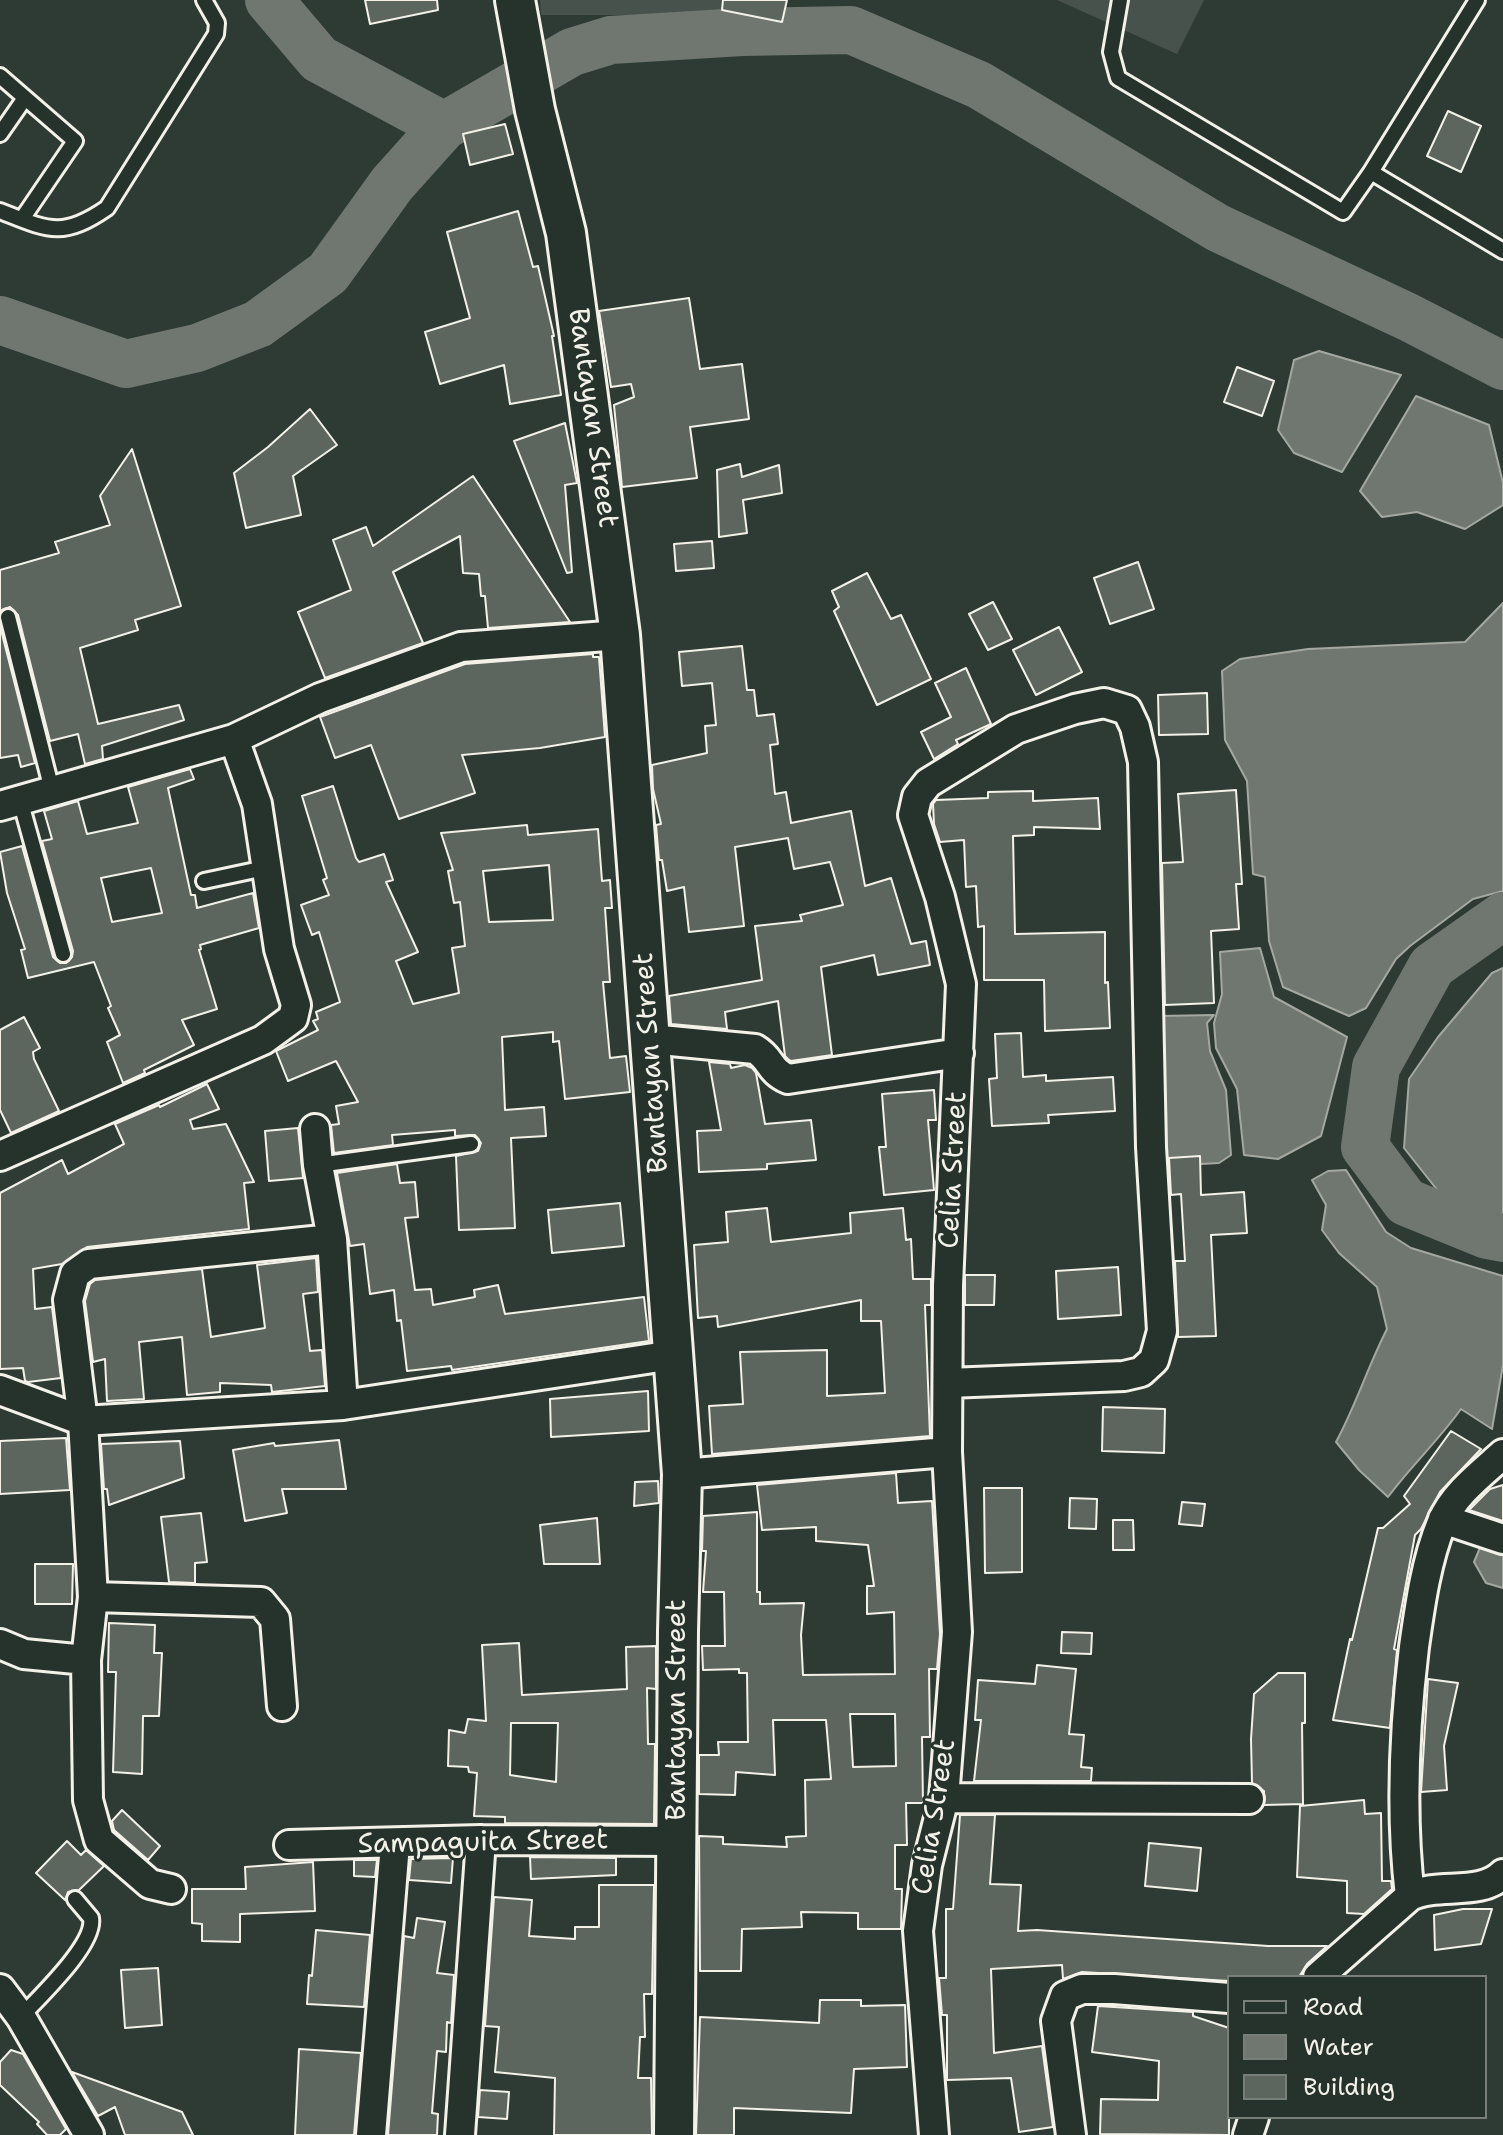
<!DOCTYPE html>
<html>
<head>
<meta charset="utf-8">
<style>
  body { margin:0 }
  #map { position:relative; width:1503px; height:2135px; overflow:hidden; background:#2e3b34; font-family:"Shantell Sans",sans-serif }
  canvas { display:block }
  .legend { position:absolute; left:1227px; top:1975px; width:260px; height:144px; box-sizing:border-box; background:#26332d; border:2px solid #787f78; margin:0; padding:10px 14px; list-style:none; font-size:24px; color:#f4f1e8 }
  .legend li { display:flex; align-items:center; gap:16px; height:40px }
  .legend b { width:40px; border:2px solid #787f78 }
</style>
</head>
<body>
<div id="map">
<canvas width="1503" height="2135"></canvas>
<ul class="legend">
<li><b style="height:10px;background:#26332d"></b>Road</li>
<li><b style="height:22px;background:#6f7770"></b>Water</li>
<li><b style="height:22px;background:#5c655e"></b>Building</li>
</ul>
</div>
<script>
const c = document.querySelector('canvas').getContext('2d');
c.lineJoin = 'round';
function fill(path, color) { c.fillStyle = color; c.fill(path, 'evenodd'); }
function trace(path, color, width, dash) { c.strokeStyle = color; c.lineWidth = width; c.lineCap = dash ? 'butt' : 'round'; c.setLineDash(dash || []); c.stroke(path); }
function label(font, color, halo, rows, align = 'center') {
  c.font = font + ' "Shantell Sans",sans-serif'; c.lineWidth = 6; c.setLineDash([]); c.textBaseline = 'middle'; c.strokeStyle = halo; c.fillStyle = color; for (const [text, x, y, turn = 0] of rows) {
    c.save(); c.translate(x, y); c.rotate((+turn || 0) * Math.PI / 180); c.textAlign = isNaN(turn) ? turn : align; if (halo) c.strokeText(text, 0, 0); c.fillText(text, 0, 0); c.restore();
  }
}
fill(new Path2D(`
  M540,0H751L747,15H541Z
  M1057,0H1204L1177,54Z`), '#48524c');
const water = new Path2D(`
  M1319,351L1401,375L1342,472L1294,453L1278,430L1294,360Z
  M1416,396L1489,425L1503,483V505L1465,529L1417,512L1382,517L1360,491Z
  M1503,603V891L1473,899L1410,946L1396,959L1366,1008L1349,1016L1283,987L1269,941L1265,877L1253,874L1247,781L1225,740L1222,671L1240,659L1308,649L1465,642Z
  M1260,948L1274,997L1347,1037L1321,1136L1278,1159L1244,1155L1237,1089L1216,1048L1214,1023L1222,994L1220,952Z
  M1503,968V1217L1492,1216L1438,1191L1404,1148L1409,1079L1438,1037L1492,973Z
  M1214,1015L1207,1023L1210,1051L1226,1090L1231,1155L1219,1163L1165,1166L1159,1016Z
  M1346,1170L1386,1232L1411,1248L1503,1276V1365L1492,1429L1461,1409C1438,1441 1411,1466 1388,1497L1359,1470L1336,1442C1356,1405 1368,1366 1387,1329L1377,1287L1339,1253L1322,1230L1326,1205L1312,1180L1328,1171Z
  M1503,1493V1588L1486,1583L1474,1562Z`);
fill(water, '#6f7770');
trace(water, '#a4a8a0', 2);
trace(new Path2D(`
  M269,0L319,59L444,126
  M0,320L126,364L197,348L258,324L328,273L392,184L444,126L572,52L611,40L742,32L851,30L979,85L1218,228L1408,317L1503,366
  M1503,916L1432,966L1376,1067L1365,1147L1406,1202L1487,1235L1503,1238`), '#6f7770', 48);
const building = new Path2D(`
  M365,0H437L438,10L370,24Z
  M723,0H787L782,22L722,10Z
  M1448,111L1481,126L1461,172L1427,156Z
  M505,124L513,154L470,165L463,134Z
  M518,211L533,267L538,266L554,336H552L561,395L510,404L504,365L440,384L425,332L470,318L447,232Z
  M689,298L700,369L742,364L749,419L690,427L697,478L622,487L614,405L634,397L631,384L611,387L599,311Z
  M1237,367L1274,381L1262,416L1224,402Z
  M310,409L337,445L293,476L301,515L246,528L234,473L268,447Z
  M565,423L577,483L565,485L572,572L567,573L514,441Z
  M132,449L181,606L135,620L138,630L80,648L98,724L179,705L184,720L102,746L103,759L85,764L78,734L50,741L18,615L10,607L0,611V570L59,553L55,542L110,525L100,496Z
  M740,464L742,477L779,465L782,493L743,500L747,533L719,537L717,470Z
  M473,476L570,622L488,628L485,596H481L479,574L463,573L460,536L393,572L423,643L325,678L298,612L351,590L333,540L366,527L373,546Z
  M712,541L714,568L676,571L674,544Z
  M1138,562L1154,609L1110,624L1094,578Z
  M867,573L891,619L901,615L931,679L877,705L834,611L839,607L832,591Z
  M993,602L1012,639L988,650L969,614Z
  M0,626L35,763L21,767L18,755L0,758Z
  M1059,627L1082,672L1036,695L1013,650Z
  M742,646L747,690H754L757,716L774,714L778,744L770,745L775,794L786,792L791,823L851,811L865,886L891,878L911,944L926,941L930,965L878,975L874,955L821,967L832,1055L791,1061L788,1059L785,1056L778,1001L725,1012L727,1029L671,1024L669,996L762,980L755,926L802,921L800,915L843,905L830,862L794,869L788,838L735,847L744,926L689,932L684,887L667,891L662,860H659L656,825L661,824L653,789L652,765L707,753L705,726L716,725L712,683L682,686L679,652Z
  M593,654V657H599L605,737L540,748L462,755L475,793L399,819L371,745L335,758L320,717L465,664Z
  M966,668L991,724L956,740L958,744L934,759L921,732L951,717L935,683Z
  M1207,693L1208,734L1159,735L1158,695Z
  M190,769L194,779L168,788L191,895H195L197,908L253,893L259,928L200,945L201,949L199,950L217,1009L182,1020L194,1045L144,1070L145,1073L123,1083L107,1042L120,1035L108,1008L111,1006L94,962L28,978L21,950L25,949L7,893L0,852L22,846L53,957L60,963H66L72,957L73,951L42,841L52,839L44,811L78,801L87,834L138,823L128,787ZM151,868L162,913L112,922L101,878Z
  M333,786L356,858L359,862L384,854L393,880L386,882L418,952L396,961L413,1004L459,993L452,948L465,946L460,902L454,903L448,871L453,870L441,833L527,825L528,835L598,829L602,881L610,880L612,908H605L610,982H603L610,1058L626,1056L630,1092L565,1099L559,1041L553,1042V1032L502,1037L505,1110L544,1107L546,1136L511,1138L515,1228L459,1230L456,1156L478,1151L481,1143L475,1135L455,1136V1130L392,1135L393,1145L334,1153L331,1125L339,1124L336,1106L358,1102L336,1061L288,1081L276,1051L318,1030L313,1021L318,1019L316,1012L340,1002L319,932L312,935L301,905L329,895L323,880L327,878L302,796ZM549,865L553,920L489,922L483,871Z
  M1236,790L1242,884H1236L1239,929L1211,931L1214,1003L1165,1005L1162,863L1183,862L1178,794Z
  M1033,791V801L1098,798L1100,829L1034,827V835L1013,836L1015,934L1105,932V983L1108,982L1110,1028L1045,1031L1044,980H984V926L978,927L976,886L966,887L964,840L940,842L934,824L933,804L936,800L988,798V792Z
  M24,1017L40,1048L33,1052L34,1059L59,1111L11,1133L0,1110V1030Z
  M1021,1033L1023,1077L1046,1075V1081L1113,1077L1115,1111L1048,1115L1049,1123L992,1126L989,1079L997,1078L995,1034Z
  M709,1062L730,1064L731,1068L745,1065L752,1068L756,1073L765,1124L811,1120L816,1160L767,1164V1169L699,1172L697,1131L721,1130Z
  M207,1084L219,1109L190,1120L193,1129L226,1124L254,1182L244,1183L249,1229L87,1247L62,1264L33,1269L35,1309L52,1307L61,1378L28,1382L25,1381L23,1368L0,1369V1193L62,1160L68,1174L124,1144L115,1124L159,1105L160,1107Z
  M934,1090L936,1120H928L934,1190L884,1195L879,1147H886L882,1094Z
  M298,1128L303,1178L269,1181L265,1131Z
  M1200,1156L1201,1195L1244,1192L1247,1233L1211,1235L1216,1336L1178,1337L1175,1261H1185L1181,1194L1171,1195L1169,1158Z
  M397,1164L400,1183L415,1182L418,1217L405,1218L415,1290L431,1289L433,1305L475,1297L474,1290L498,1285L505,1314L644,1297L649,1341L452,1370L451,1366L407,1371L401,1320L397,1321L394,1290L370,1294L364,1244L350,1246L337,1173Z
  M620,1203L624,1246L552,1253L548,1210Z
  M767,1208L771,1242L851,1233L850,1213L903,1208L906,1240L911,1239L913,1279H931V1305H925L930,1436L712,1454L709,1406L743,1404L740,1352L827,1350V1396L885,1393L881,1321H861V1300L718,1327L717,1316L698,1318L694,1245L728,1242L726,1212Z
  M316,1258L318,1292L303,1294L310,1351L322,1350L325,1386L272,1392L271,1385L220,1383V1392L187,1395L182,1337L139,1342L144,1399L107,1401L105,1359L93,1362L85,1301L90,1284L95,1280L202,1269L211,1337L265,1328L257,1265Z
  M1118,1267L1121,1315L1058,1319L1056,1271Z
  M965,1275H995L994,1305H965Z
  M648,1391L649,1431L551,1437L550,1399Z
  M1103,1407L1165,1409L1164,1453L1102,1451Z
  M1451,1431L1481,1449L1440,1492L1421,1529L1415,1535L1394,1649L1397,1650L1390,1728L1333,1720L1350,1639L1352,1640L1378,1528H1383L1410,1504L1404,1496Z
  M66,1438L70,1490L0,1494V1441Z
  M339,1440L346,1489H282L287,1513L245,1521L233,1450L274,1443L275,1446Z
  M180,1441L184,1478L109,1505L107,1489H104L101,1444Z
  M896,1473L898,1503L932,1501L940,1634L937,1669H929L930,1737H922L923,1803H906L907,1845H895V1889H902L901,1929H858V1913L801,1912L802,1927L742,1929L741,1971H700L699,1836L723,1837V1844L787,1847L786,1837L806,1836L805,1780L831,1779L826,1720H773L775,1775L736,1772L735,1795L699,1794V1755H719L718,1742H748L747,1673H739V1669L703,1670L702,1646H725L724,1592H703L706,1551H702L703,1516L757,1512V1592H760V1604L804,1603L801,1635L803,1675L895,1674L894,1612L867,1614V1586H874L868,1545L816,1541V1527L762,1530L757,1485ZM850,1714H895L896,1766L853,1767Z
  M658,1481L659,1503L634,1506L635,1482Z
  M1503,1485V1521L1469,1510L1490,1489Z
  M984,1488H1022V1572L985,1573Z
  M1070,1498L1097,1499L1096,1529L1069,1528Z
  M1182,1502L1205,1504L1202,1526L1179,1524Z
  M201,1513L207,1562L195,1563V1583L169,1582L161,1517Z
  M597,1518L600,1564H544L540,1525Z
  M1113,1520H1133L1134,1550H1113Z
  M35,1564H73L72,1604H35Z
  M109,1623L155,1625L154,1653H162L159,1716H143L142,1774L113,1772L116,1672H108Z
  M1062,1632L1092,1633L1091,1654L1061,1653Z
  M519,1643L522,1695L627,1689L626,1647L656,1646V1689L647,1688L648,1744H655L654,1824L505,1823V1817L474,1816L477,1773L469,1772L468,1767L448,1766L449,1730L465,1733L468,1719L486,1721L482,1645ZM511,1723H558L556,1782L510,1775Z
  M1037,1665L1076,1669L1069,1734L1084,1735L1081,1767L1092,1768L1091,1781H974L981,1720H975L978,1680L1035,1684Z
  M1278,1673H1305V1723H1302L1303,1804L1264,1805V1791L1252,1783L1251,1739L1254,1694Z
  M1428,1679L1458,1683L1444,1746L1447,1790L1421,1792Z
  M1364,1800L1365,1814L1381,1813L1382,1881H1391L1392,1889L1364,1914L1347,1913V1881L1297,1877L1300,1806Z
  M122,1810L160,1846L148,1860L114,1830L112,1821Z
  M960,1815H995L990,1884L1021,1885L1018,1931L1037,1930L1268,1946H1327L1307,1964L1299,1977H1229V1981L1082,1972L1063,1979L1062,1965L991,1969L994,2053L1042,2046L1053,2127L1019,2132L1011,2078L947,2080V2015H942L939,1978H946V1909H953Z
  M67,1841L81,1855L86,1850L104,1866L79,1890L68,1892L65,1900L36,1873Z
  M1149,1843L1201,1848L1197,1891L1145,1886Z
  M530,1857L616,1858V1875L531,1879Z
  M453,1858L451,1883L409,1880L411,1859Z
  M354,1860H377L375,1877L354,1876Z
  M313,1862L315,1911L240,1914V1942L202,1941V1924L192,1923V1889H246L245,1867Z
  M599,1885H654L652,1994H644L645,2037H640L638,2078H651L652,2135H554L555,2078L495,2072L499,2027L485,2026L494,1897L532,1900L529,1936L575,1939V1927H599Z
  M1463,1909H1492L1481,1944L1435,1950L1434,1915Z
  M417,1918L445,1922L437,1973L454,1975L451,2023L447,2022L446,2052L437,2051L432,2113L438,2114L437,2135H388L404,1936L414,1938Z
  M316,1930L370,1935L364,2007L307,2004L309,1975L312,1976Z
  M158,1968L162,2025L125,2028L121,1970Z
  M820,2000H861V2006L905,2005L907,2067L854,2069L851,2113L734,2108V2135H696L700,2017L819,2023Z
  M1098,2006L1193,2012V2016L1229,2028V2135L1100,2134L1101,2099L1158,2100L1159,2061L1092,2052Z
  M299,2049L361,2053L354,2135H295Z
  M11,2050L23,2054L66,2129L60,2135H47L37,2124L39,2122L0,2085V2062Z
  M72,2072L182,2112L193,2135H125L115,2107L98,2116Z
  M480,2090L509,2092L507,2119L478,2117Z`);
fill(building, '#5c655e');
trace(building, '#f4f1e8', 2);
const lane = new Path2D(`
  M1120,0L1111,52L1118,78L1343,212L1371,172L1503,251
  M0,76L75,141L22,219
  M0,134L25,98
  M1371,172L1477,0
  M0,211C48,230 62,239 107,208L216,34L217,23L204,0
  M8,617L52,790
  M20,800L63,954
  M204,881L265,868
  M318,1165L471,1144
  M21,2017C39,1997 96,1944 91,1918L75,1899`);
const street = new Path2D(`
  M0,806L234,739L320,698L461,647L620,635
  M650,1039L755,1049C772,1059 768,1070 788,1079L959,1053
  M315,1129L318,1165L332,1239L343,1405
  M0,1156L263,1040L293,1018L296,1005L279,949L257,804L234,739
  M0,1390L83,1421L343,1405L673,1355
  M682,1474L947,1452
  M1443,1519L1503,1539
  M93,1597L261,1602L275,1619L282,1706
  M0,1644L24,1654L86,1660
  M944,1798L1249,1799
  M289,1845L481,1840L678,1841
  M171,1889L150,1884L99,1840L88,1800L86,1660L93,1597L83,1421L68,1300L75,1274L89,1264L332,1239
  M1410,1896C1400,1813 1404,1730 1414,1647C1420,1605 1426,1561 1442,1522C1453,1495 1482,1473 1503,1454
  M1318,1977L1410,1896C1438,1882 1480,1897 1503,1874
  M0,1989L21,2017L89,2135
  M371,2135L395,1844
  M460,2135L481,1840
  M934,2135L918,1931L927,1865L944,1798L957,1632L947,1452L948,1286L961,984L940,897L913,815L917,797L928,783L1016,729L1075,709L1104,703L1127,710L1135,727L1143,762L1151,1147L1162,1331L1154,1360L1141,1372L1124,1376L948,1383
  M1071,2135L1056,2021L1065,1996L1082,1989H1114L1229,1998
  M1248,2135L1254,2117`);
const secondary = new Path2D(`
  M515,0L535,110L566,233L620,635L682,1474L678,1631L674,2135`);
trace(lane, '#f4f1e8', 20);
trace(street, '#f4f1e8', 34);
trace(secondary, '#f4f1e8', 44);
trace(lane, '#26332d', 14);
trace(street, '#26332d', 28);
trace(secondary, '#26332d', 38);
label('28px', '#f4f1e8', '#26332d', [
  ["Bantayan Street",592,418,82],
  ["Bantayan Street",652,1063,-94],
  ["Celia Street",954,1170,-87],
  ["Bantayan Street",678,1710,-90],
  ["Celia Street",935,1817,-81],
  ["Sampaguita Street",483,1843,-1]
]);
</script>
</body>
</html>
